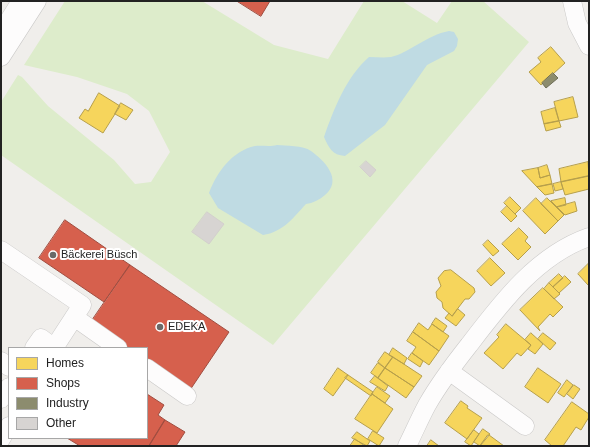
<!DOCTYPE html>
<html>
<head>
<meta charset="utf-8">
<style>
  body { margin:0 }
  #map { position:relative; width:590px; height:447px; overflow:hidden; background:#f0eeeb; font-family:Arial,sans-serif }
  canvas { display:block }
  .frame { position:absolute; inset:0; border:2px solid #222; pointer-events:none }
  .legend { position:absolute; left:8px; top:347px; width:140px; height:92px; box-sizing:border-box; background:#fff; border:1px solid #a7a7a7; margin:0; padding:5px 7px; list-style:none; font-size:12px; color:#222 }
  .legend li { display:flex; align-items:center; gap:8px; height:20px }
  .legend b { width:20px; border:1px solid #a7a7a7 }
</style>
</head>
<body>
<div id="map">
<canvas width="590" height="447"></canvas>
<div class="frame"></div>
<ul class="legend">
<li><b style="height:11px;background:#f6d55c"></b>Homes</li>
<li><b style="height:11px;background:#d6604d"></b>Shops</li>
<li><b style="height:11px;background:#8c8c6e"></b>Industry</li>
<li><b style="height:11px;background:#d7d4d2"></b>Other</li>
</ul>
</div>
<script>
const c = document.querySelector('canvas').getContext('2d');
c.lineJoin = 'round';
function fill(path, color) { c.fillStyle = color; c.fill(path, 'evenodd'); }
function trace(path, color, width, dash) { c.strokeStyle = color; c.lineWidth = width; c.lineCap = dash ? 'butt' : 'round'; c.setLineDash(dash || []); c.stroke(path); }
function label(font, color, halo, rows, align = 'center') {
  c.font = font + ' Arial,sans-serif'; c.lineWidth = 4; c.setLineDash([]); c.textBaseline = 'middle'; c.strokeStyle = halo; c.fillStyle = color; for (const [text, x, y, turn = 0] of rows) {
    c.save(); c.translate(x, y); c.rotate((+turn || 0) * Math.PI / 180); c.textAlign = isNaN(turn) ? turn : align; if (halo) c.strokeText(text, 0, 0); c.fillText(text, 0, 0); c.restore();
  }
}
fill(new Path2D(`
  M65,1H202L274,45L328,59L364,1H402L437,23L452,1H483L529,42L273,345L1,155V102L18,75L22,77L48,106L114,160L135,184L151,182L170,152L149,111L127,94L77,77L24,65Z`), '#ddeccb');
fill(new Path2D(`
  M449,31L454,32L458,39L457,46L454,51L427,65L385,125L345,156C332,155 329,148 324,137C334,109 346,77 369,57C376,57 384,58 391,57C409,53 427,35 449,31Z
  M277,145C286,146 303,145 311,151C325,161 343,180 325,195C319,200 313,203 306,204C293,218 283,232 263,235L218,208L209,193C217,172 232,151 255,146C262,145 269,147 277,145Z`), '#bfdbe3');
const homes = new Path2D(`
  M551,47L565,63L541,85L529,72L541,62L538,58Z
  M99,93L120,106L103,133L79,118L85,109L88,111Z
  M573,97L578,117L559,121L554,102Z
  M121,103L133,110L126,120L115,114Z
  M555,108L559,121L544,124L541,112Z
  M559,121L561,127L546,131L544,124Z
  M588,162L589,176L561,182L559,169Z
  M547,165L550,175L540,178L538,168Z
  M538,168L540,178L550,175L552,184L537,187L522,171Z
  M589,176V189L565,195L561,182Z
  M561,182L563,189L555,191L553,184Z
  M552,184L554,193L545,195L537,187Z
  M510,197L521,208L515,214L504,203Z
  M536,198L558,221L545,234L523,211Z
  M547,198L564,215L558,221L541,204Z
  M565,198L566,205L557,207L551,201Z
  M575,202L577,211L565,215L557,207Z
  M507,206L517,216L511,222L501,212Z
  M519,228L528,237L525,241L531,247L518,260L502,244Z
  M488,240L499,251L493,256L483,245Z
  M490,258L505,273L491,286L477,271Z
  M589,263V285H588L578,274Z
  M451,270L474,288L475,292L469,299H465L452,316L443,308L442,302L437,298L436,292L441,286L438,278L444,271Z
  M559,274L563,278L553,287L549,283Z
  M565,276L571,282L559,293L553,287Z
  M549,283L560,294L554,299L544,289Z
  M543,288L563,307L553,317L550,314L538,327L540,331L520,310Z
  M458,309L465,315L456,326L445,318L449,313L452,316Z
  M436,318L447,326L443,332L432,324Z
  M419,323L428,330L432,324L449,336L439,351L413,332Z
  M506,324L531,345L521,356L517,353L503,369L484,353L499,337L497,335Z
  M413,332L439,351L429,365L412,353L416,347L407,341Z
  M531,333L543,344L535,354L528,349L531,345L525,340Z
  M543,333L556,343L550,350L538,339Z
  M393,348L407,358L404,364L389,355Z
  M385,352L393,357L385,368L378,362Z
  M412,353L423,361L420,367L408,359Z
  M393,357L422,376L414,387L385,368Z
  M378,363L385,368L378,378L371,373Z
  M338,368L348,375L333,396L324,389Z
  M385,368L414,387L406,398L378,378Z
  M538,368L561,384L548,403L525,387Z
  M348,375L373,392L371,396L345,378Z
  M375,376L388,386L385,391L370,382Z
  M567,380L573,385L564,397L558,393Z
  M574,385L580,389L573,399L567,394Z
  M377,387L390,396L385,403L372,394Z
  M372,394L393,409L377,433L355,419Z
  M461,401L468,406L467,408L482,418L467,439L445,423Z
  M572,402L589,414V417L581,430L576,427L563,446H552L545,440Z
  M483,429L490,434L480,446L474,442Z
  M474,430L479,434L471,446L465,442Z
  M373,431L384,438L379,446L368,439Z
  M357,432L370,441L367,446L352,438Z
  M488,435H489L504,446H480Z
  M355,439L365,446H350Z
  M431,440L439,446H427Z`);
fill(homes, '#f6d55c');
trace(homes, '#b69f4b', 1);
const shops = new Path2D(`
  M237,1H270L261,16Z
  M65,220L130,265L104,302L39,258Z
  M130,265L229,332L190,390L147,360V348H129L91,322Z
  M147,394L164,405L158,415L165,420L149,446H80L67,438H147Z
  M165,420L185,432L176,446H149Z`);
fill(shops, '#d6604d');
trace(shops, '#a04d40', 1);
const industry = new Path2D(`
  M553,73L558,78L546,88L542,83Z`);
fill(industry, '#8c8c6e');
trace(industry, '#6c6c57', 1);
const building = new Path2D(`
  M366,161L376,170L370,177L360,167Z
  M207,212L224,224L209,244L192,232Z`);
fill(building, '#d7d4d2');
trace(building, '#d3d0cc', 1);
const minor = new Path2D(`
  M572,1L577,23L589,46
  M1,33L21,1
  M1,57L37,1
  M1,250L82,305L54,348L41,338L34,348
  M74,317L118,348
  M1,361L9,367
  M147,368L187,396
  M449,371L525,426
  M1,399L9,387
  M1,439L9,426
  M407,446C414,432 420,418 427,405C439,384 454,364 469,345C501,303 537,255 589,237`);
trace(minor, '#c9c8c7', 19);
trace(minor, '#fdfcfc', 18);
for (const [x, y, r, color] of [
  [53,255,4,"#6a6968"],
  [160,327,4,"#6a6968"]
]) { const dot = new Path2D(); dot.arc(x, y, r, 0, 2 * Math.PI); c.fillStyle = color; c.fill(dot); trace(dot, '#fff', 1.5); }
label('11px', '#222', '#fff', [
  ["Bäckerei Büsch",61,255],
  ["EDEKA",168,327]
], 'left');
</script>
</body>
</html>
